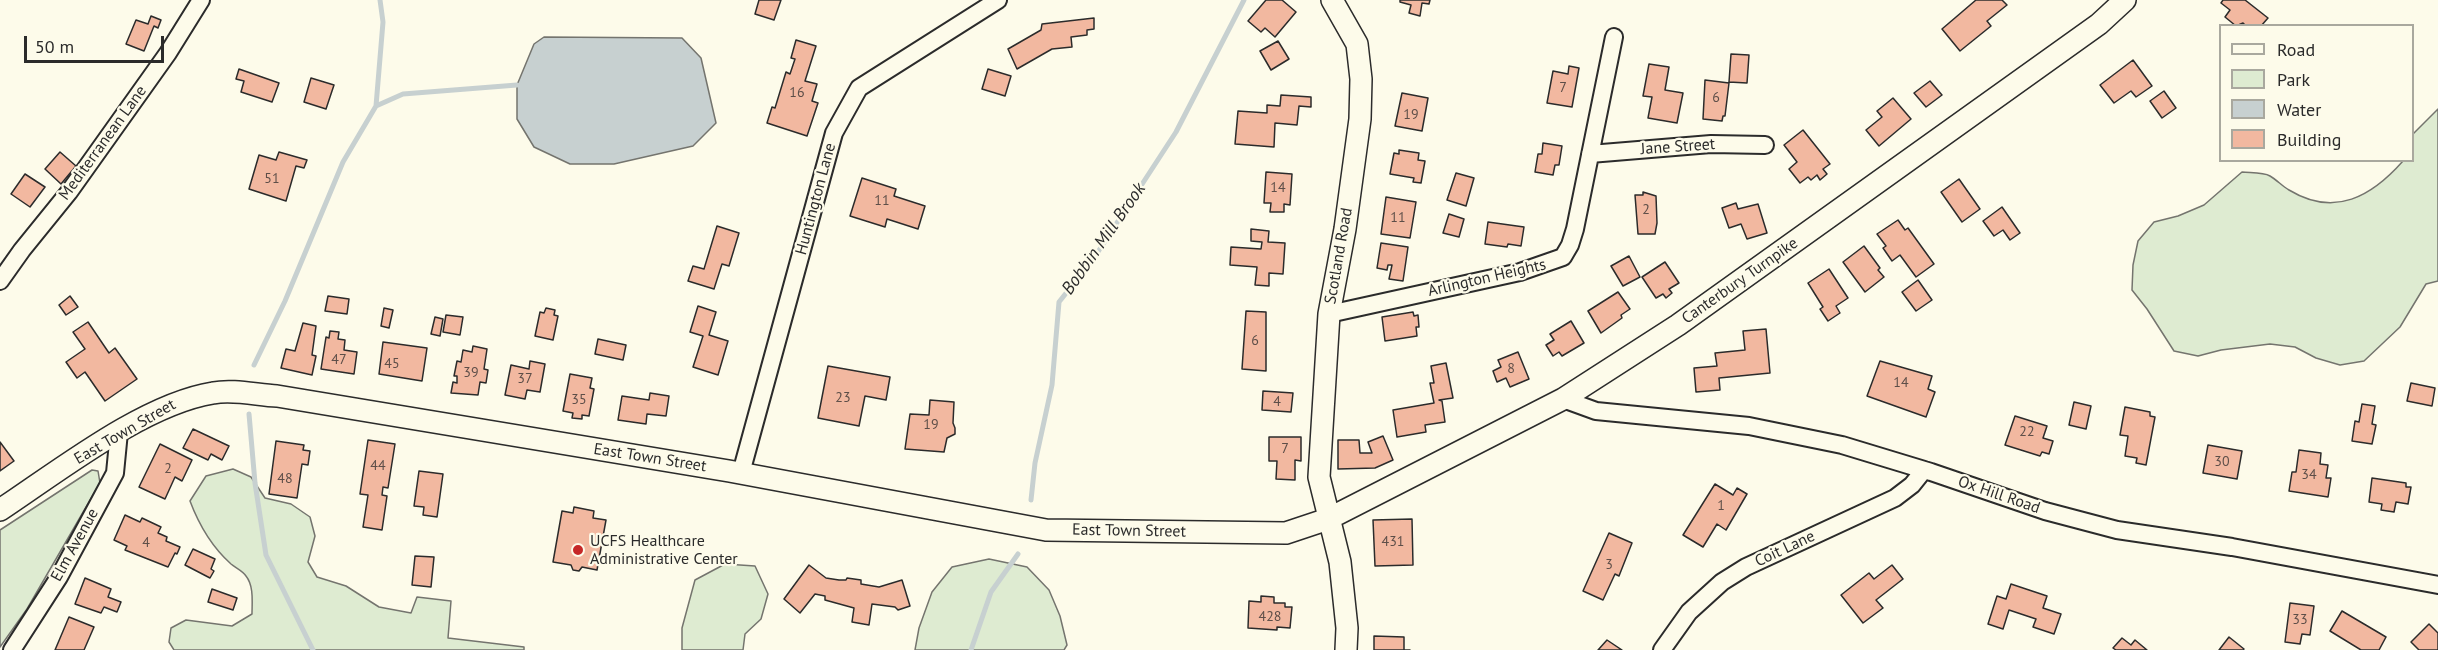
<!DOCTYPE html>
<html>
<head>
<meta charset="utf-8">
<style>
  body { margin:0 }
  #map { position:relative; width:2438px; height:650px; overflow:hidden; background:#fdfbea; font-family:"PT Sans",sans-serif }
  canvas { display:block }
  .legend { position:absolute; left:2219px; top:24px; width:195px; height:138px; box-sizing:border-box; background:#fdfbea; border:2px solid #a9a89e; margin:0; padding:8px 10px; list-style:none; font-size:18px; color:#2b2b2b }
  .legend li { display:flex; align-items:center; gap:12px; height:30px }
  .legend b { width:30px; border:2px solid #a9a89e }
  .scale { position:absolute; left:24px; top:36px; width:140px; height:27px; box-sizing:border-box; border:3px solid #2b2b2b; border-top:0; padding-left:8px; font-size:18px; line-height:21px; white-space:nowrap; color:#2b2b2b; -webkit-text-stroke:4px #fdfbea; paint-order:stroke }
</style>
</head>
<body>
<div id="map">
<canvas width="2438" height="650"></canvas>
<ul class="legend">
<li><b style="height:8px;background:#fdfbea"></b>Road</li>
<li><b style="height:16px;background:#deebd1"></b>Park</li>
<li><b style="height:16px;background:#c7d0d0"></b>Water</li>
<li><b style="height:16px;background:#f2b8a0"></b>Building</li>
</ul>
<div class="scale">50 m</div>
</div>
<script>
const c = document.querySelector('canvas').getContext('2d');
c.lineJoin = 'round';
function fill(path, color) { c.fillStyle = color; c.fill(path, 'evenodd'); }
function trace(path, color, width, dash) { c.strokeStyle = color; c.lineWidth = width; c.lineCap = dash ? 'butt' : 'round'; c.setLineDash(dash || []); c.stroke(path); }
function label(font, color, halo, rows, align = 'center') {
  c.font = font + ' "PT Sans",sans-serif'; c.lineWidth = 4.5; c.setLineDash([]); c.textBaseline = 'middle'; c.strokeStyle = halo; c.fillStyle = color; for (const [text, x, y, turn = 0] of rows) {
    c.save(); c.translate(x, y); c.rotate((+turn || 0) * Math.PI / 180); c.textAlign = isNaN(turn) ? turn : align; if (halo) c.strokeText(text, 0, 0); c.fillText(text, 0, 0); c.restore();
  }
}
const green = new Path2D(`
  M2438,109V281L2426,284L2400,327L2364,361L2340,365L2316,358L2295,347L2270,344L2221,350L2198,356L2174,351L2147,309L2132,290L2133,265L2138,241L2154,222L2178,216L2204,205L2242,172C2250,173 2263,172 2270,176C2277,180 2282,186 2289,190C2335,218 2372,196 2403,161L2412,160L2413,134Z
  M233,469L251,477L265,498L291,504L310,517L315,536L308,562L317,577L346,586L379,607L411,613L417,597L451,601L448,638L524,647V650H174L169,642L171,628L186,620L232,626L252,614C252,602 254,586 246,576C243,571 236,568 231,564C212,547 199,525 190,501L206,476Z
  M92,470L98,471L100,483L27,609L0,647V530Z
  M989,559L1027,567L1049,590L1060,616L1067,645L1064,650H915L919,628L932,592L952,567Z
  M725,564L755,566L768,594L761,619L745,634L743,650H682V628L695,580Z`);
fill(green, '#deebd1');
trace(green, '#74746e', 1.5);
const water = new Path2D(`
  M544,37L682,38L701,58L716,123L693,146L614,164H570L534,147L517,119V85L534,44Z`);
fill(water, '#c7d0d0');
trace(water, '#74746e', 1.5);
trace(new Path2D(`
  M376,106L403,94L517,85
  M254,365L285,301L343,162L376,106L383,22L380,0
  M249,414L255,483L266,555L313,650
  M1031,500L1035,463L1052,385L1059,302L1094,258L1176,132L1244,0
  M971,650L991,592L1018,554`), '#c7d0d0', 5);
const building = new Path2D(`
  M759,0H781L774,20L755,14Z
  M1266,0H1282L1296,12L1275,37L1265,28L1261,32L1248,21Z
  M1400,0H1430L1429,4L1422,3L1420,16L1409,13L1411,5L1400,2Z
  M1976,0H2002L2007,5L1987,21L1991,26L1960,51L1942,29Z
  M2223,0H2245L2268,18L2261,26H2246L2243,23L2236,26L2225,17L2230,10L2221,3Z
  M151,16L161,20L158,28L154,26L144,51L126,44L136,20L148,24Z
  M1094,18V29L1087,30V35L1071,37L1072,47L1052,49L1017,69L1008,49L1041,30L1042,24Z
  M796,40L816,46L805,81L817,84L812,101L818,103L807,136L767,123L772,107L775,108L786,72L790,74L795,59L791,58Z
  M1278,41L1289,59L1271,70L1260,51Z
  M1731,54L1749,55L1747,83L1729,82Z
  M2133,60L2152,86L2136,97L2131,91L2114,103L2100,85Z
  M1649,64L1669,67L1665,90L1683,93L1677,123L1648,118L1652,97L1643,96Z
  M1569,66L1579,68L1572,107L1547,103L1553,71L1568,74Z
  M239,69L279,83L272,102L241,92L244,81L236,79Z
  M988,69L1011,76L1005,96L982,89Z
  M311,78L334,85L326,109L304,102Z
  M1705,80L1729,83L1725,116H1723L1722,121L1703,119Z
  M1930,81L1942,95L1926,107L1914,93Z
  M2164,91L2176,108L2162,118L2150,101Z
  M1402,93L1428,98L1422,131L1395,126Z
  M1281,95L1311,97V107L1299,106L1297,125L1275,123L1274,147L1235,144L1238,111L1267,113V105L1280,106Z
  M1893,98L1911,119L1879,146L1866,130L1882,117L1877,111Z
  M1803,130L1830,164L1823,169L1827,174L1820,180L1817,175L1811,180L1808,177L1800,183L1789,169L1797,162L1784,145Z
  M1543,143L1562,146L1559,165H1555L1553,175L1535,172L1538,154H1542Z
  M1399,150L1419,153L1418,160L1425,161L1421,183L1413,182L1414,178L1390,174L1394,153L1399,154Z
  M60,152L76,166L61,184L45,169Z
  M279,152L307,160L304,168L296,166L286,201L249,189L259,155L276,160Z
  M1266,172L1292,174L1290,205L1284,204V212H1270L1271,203H1264Z
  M1456,173L1474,178L1466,206L1447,200Z
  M25,174L45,187L30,207L11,194Z
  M862,178L896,189L894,196L925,206L918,229L887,219L885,227L850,216Z
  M1959,179L1980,209L1962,222L1941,192Z
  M1643,192L1656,196L1657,223L1655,234H1638L1635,195H1643Z
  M1386,197L1416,202L1410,238L1381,234Z
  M1736,203L1738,209L1758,204L1767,233L1747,239L1741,224L1729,228L1722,208Z
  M2002,207L2020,233L2010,240L2003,230L1994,236L1983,221Z
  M1449,214L1464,219L1459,237L1443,233Z
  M1898,220L1905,230L1908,228L1934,264L1916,277L1900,255L1892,261L1883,248L1886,246L1877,234Z
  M1488,222L1524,227L1521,246L1508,244L1507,247L1485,244Z
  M717,226L739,233L729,266L722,264L714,289L688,281L693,266L704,269Z
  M1251,229L1269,231L1268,242L1285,243L1283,274L1269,273V286L1255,285L1257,267L1230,265L1231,247L1261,249L1262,242L1251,241Z
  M1381,243L1408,247L1403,281L1389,279L1392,265H1388L1387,270L1377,268Z
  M1864,246L1880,268L1878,270L1884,277L1865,292L1843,262Z
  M1629,256L1640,277L1623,286L1611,266Z
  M1665,262L1679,283L1669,289L1672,293L1666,298L1663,294L1656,298L1642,277Z
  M1829,269L1848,298L1836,306L1840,313L1828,321L1820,309L1823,307L1808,283Z
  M1918,280L1932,300L1916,311L1902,292Z
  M1618,292L1630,309L1621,315L1622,318L1601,333L1588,311Z
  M70,296L78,307L66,315L59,305Z
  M328,296L349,299L347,314L325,311Z
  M698,306L716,312L709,335L728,341L718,375L693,367L703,336L690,332Z
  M384,308L393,310L389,328L381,326Z
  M546,308L555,310L554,315L558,316L553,340L535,336L540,312L544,313Z
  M1246,311L1266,312V371L1242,369Z
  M1413,312L1414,316L1418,315L1419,327H1416L1417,336L1385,341L1382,317Z
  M446,315L463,317L460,335L443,332Z
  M435,317L443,319L440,336L431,334Z
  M1571,321L1584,343L1562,356L1559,352L1553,356L1546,345L1554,340L1550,334Z
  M88,322L109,353L115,348L137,379L105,401L85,372L77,378L66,362L85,349L73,332Z
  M303,323L316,326L312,355L316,356L312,375L281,368L286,349L295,351Z
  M1766,329L1770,373L1719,378L1720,390L1696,392L1694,368L1717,366L1715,353L1745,350L1743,331Z
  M330,331L339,332L338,339L345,340L344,350L357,352L354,374L321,369L326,337L329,338Z
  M598,339L626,345L623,360L595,354Z
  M383,342L427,348L422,381L379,374Z
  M473,346L487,349L484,369L488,370L486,383L480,382L478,395L451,393L453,382L457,383V376H454L457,361L461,362L463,350L472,352Z
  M1518,352L1529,379L1510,387L1506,378L1497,382L1493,371L1501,367L1498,360Z
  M530,361L545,364L540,392L527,390L525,399L505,395L511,365L529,369Z
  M1880,361L1932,376L1928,389L1935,392L1926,417L1867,396Z
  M1446,363L1453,398L1439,400L1442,401L1445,422L1425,425L1426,432L1397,437L1393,410L1434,403L1430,383H1434L1431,366Z
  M828,366L890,377L886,400L865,396L859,426L818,418Z
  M570,374L592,378L590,388L594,389L589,416L582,415V419L572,418L573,413L563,411Z
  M2411,383L2435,388L2432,406L2407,401Z
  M1263,391L1293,393L1291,412L1262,410Z
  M650,393L669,396L666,416L647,414L646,424L618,420L622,396L649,400Z
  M930,400L954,402L953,423L955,428V434L947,438L944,452L905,449L910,414L929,415Z
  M2074,402L2091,406L2086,429L2069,425Z
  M2362,404L2375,406L2372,424L2376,425L2372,444L2352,441L2355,421L2359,422Z
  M2125,407L2150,412V416L2155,417L2146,465L2136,463L2137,458L2125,456L2128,436L2120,435Z
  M2015,416L2047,426L2043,438L2053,441L2049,454L2042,452L2040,456L2005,445Z
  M193,429L229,446L222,460L211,454L208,460L183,448Z
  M1383,436L1393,460L1375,468L1338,469V440H1359L1360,453H1372L1368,442Z
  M1269,437H1301V461L1295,460V480L1276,479L1277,461H1269Z
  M368,440L395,444L388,488L383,487L382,495L387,496L382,530L363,527L368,495L360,494Z
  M276,441L304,445L303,450L310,451L308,465L302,464L297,498L269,494Z
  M0,442L14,461L0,471Z
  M160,444L192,460L182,481L175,477L165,499L139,487Z
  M2208,445L2242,451L2237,479L2203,473Z
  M2299,450L2321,453L2320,464L2328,465L2326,478H2331L2328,497L2289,491L2292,472H2296Z
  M419,471L443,474L437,517L423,515L424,507L414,506Z
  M2372,478L2406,483V487H2411L2408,504L2396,502L2394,512L2381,510L2382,504L2369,502Z
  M1715,484L1733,495L1737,488L1747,494L1726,530L1717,524L1703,547L1683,535Z
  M574,507L594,511L593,518L606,520L597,570L582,567L579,571L573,570L571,565L553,562L562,511L573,513Z
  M125,515L140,522L142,518L161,527L158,533L167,537L166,541L180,547L177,554L175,553L168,567L125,550L127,546L114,540Z
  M1412,519L1413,565L1375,566L1373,520Z
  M1609,533L1632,543L1619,576L1615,574L1603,600L1583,591Z
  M193,549L215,559L211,569L214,571L210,578L185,565Z
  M415,556L434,557L431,587L412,585Z
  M809,565L826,578L839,580H846L847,578L861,580V584L879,587L902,580L910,606L898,610L895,607L872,604L869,625L852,622L854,608L825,600V596L815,594L800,613L784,599Z
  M1892,565L1903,579L1876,600L1883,608L1863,623L1841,595L1869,573L1874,579Z
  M85,578L111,589L108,597L121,602L117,612L104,607L101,613L75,604Z
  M2011,584L2047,596L2043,608L2061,614L2054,634L2033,627L2036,619L2009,610L2003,629L1988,624L1997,596L2006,599Z
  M212,589L237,598L233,610L208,602Z
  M1261,596L1274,597V603H1285V607H1292L1290,628L1277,627V630L1248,628L1249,601L1261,602Z
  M2290,603L2314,606L2310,635L2302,634L2300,644L2285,642Z
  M2342,611L2386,637L2379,650H2361L2330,631Z
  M69,617L94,627L84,650H55Z
  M2429,624L2438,633V650H2419L2411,642Z
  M1374,636L1404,637V650H1410H1374Z
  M2229,637L2244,649L2243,650H2219Z
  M2122,638L2131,645L2135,640L2147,650H2116L2113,648Z
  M1607,640L1622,650H1598Z`);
fill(building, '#f2b8a0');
trace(building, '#2b2b2b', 1.5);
const minor = new Path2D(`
  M1590,154L1711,144L1765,145
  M0,281L22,250L69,192L168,53L201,0
  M1329,314L1520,272L1563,257L1570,245L1575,229L1614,37
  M1563,399L1596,411L1749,426L1842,445L1931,472L2045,511L2117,530L2232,547L2438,585
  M741,473L834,133L859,88L998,0
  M12,650L59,577L115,473L119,432
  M1662,650L1689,612L1722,582L1746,567L1895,498L1912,485L1924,470`);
const tertiary = new Path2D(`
  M1332,0L1357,44L1361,79L1360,119L1345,229L1329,314L1319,477L1340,562L1347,628L1346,650
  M0,510C59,471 144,404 213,393C233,389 257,395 277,396L729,471L1046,530L1286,533L1328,519L1563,399L1678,325L2099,24L2125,0`);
trace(minor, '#2b2b2b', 20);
trace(tertiary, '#2b2b2b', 24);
trace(minor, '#fdfbea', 16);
trace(tertiary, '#fdfbea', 21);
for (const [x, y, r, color] of [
  [578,550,6,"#c62828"]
]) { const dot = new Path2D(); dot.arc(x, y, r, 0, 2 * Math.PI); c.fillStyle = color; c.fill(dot); trace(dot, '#fdfbea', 2); }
label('14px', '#5d4e48', null, [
  ["7",1563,88],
  ["16",797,93],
  ["6",1716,98],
  ["19",1411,115],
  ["51",272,179],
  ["14",1278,188],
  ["11",882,201],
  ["2",1646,210],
  ["11",1398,218],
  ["6",1255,341],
  ["47",339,360],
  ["45",392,364],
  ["8",1511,369],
  ["39",471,373],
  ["37",525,379],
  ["14",1901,383],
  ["23",843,398],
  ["35",579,400],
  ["4",1277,402],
  ["19",931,425],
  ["22",2027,432],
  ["7",1285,449],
  ["30",2222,462],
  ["44",378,466],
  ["2",168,469],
  ["34",2309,475],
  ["48",285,479],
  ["1",1721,506],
  ["431",1393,542],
  ["4",146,543],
  ["3",1609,565],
  ["428",1270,617],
  ["33",2300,620]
]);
label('16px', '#2b2b2b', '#fdfbea', [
  ["Mediterranean Lane",103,143,-54],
  ["Jane Street",1678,147,-4],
  ["Huntington Lane",816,199,-75],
  ["Scotland Road",1339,256,-80],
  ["Arlington Heights",1487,278,-13],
  ["Canterbury Turnpike",1740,281,-35],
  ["East Town Street",125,432,-30],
  ["East Town Street",650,458,9],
  ["Ox Hill Road",1999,495,19],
  ["East Town Street",1129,531,1],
  ["Elm Avenue",75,545,-61],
  ["Coit Lane",1785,549,-25]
]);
label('16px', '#2b2b2b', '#fdfbea', [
  ["UCFS Healthcare",590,541],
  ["Administrative Center",590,559]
], 'left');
label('italic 18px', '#2b2b2b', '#fdfbea', [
  ["Bobbin Mill Brook",1104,239,-55]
]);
</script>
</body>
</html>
